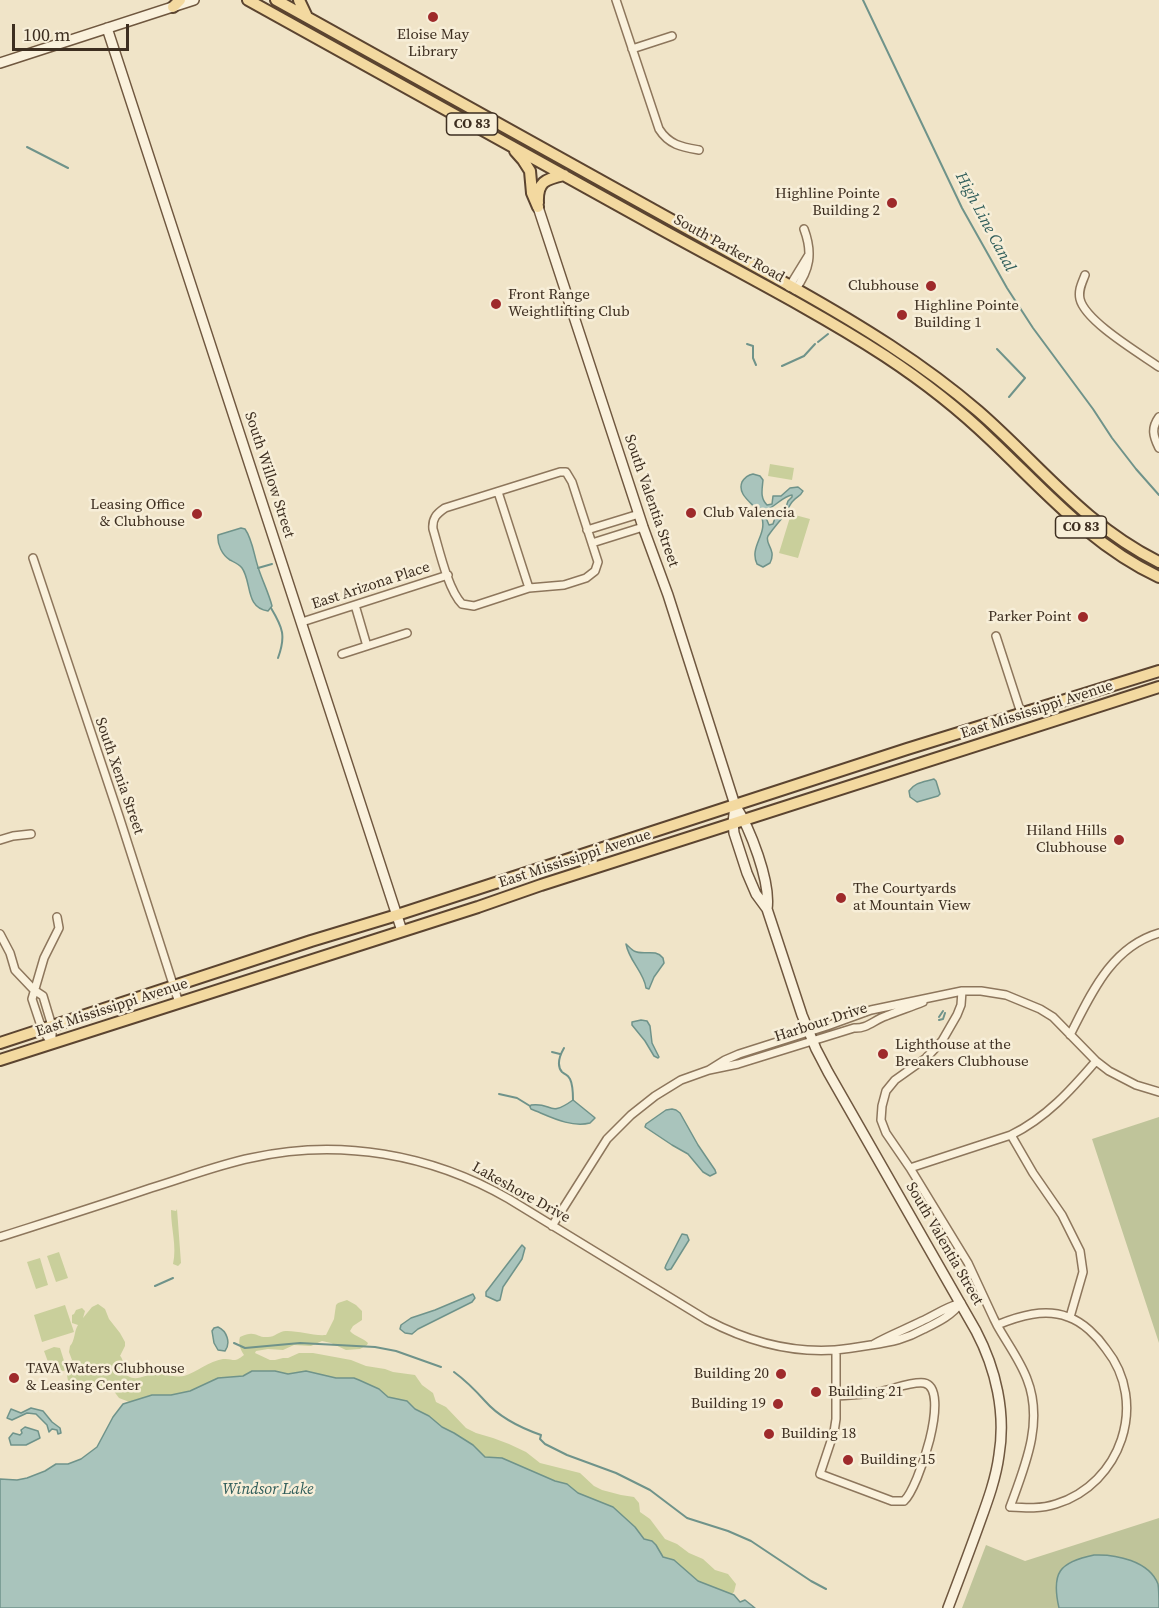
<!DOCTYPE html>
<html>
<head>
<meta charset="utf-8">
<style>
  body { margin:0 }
  #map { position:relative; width:1159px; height:1608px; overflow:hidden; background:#f0e4c8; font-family:"Source Serif 4",serif }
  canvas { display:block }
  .scale { position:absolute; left:12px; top:24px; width:117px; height:27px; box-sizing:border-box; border:3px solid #3d2e20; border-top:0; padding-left:8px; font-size:18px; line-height:21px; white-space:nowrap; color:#3d2e20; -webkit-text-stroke:4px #f7eed8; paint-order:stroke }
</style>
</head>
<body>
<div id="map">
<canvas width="1159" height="1608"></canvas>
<div class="scale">100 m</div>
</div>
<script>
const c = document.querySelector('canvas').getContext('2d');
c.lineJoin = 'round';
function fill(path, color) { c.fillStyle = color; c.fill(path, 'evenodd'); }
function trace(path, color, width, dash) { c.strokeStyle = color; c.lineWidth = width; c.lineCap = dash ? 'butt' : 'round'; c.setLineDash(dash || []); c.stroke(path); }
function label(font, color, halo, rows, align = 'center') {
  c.font = font + ' "Source Serif 4",serif'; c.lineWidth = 5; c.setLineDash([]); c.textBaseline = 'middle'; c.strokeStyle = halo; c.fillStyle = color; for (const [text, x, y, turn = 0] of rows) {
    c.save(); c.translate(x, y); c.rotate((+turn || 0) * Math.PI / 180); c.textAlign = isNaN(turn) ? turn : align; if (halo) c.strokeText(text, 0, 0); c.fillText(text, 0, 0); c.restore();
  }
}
fill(new Path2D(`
  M770,464L794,468L792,480L768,476Z
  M791,514L810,519L798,558L779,553Z
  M177,1209L181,1263L178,1266L173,1264C177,1246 171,1229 171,1210L176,1211Z
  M59,1252L68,1278L56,1282L47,1256Z
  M40,1258L48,1285L36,1289L27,1262Z
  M347,1300L356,1305L362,1311V1320L353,1326L350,1331C355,1337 362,1337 368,1343L367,1345L360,1349L346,1350L331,1343L322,1341L311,1346L294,1345L283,1350L268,1349L256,1351L255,1353L270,1360H275L283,1358H288L299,1353H313L351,1360L366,1366L385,1369L393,1372L415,1375L422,1385L433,1393L436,1402L446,1407L466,1428L476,1433L493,1438L509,1444L526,1452L540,1463L580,1473L594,1486L602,1490L621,1495L634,1497L639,1503L640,1512L650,1519L665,1539L677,1544L689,1553L703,1559L715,1570L728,1574L736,1584L734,1592L730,1596L705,1590L644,1543L487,1459L200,1392L132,1403L119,1398L113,1390L106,1386H96L82,1390H76L69,1386L66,1370L54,1374L51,1370L44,1351L54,1347L60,1348L65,1364L72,1360L69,1352L70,1346C75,1341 74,1331 78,1325L72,1323V1315L74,1314L76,1310L82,1308L85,1311L83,1318L92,1307L98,1304L105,1309L109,1319L120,1333L125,1342V1346L120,1356C121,1356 124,1363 124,1364C125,1370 122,1372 128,1376C137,1382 146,1374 156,1373C165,1373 173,1378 184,1376C197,1372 209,1361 223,1359C234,1358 233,1364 244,1355C240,1349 238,1343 240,1337C256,1329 256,1338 268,1337C275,1337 280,1330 287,1331C300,1331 313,1336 326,1335L334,1319L336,1305L338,1303Z
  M65,1305L74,1332L42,1342L34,1315Z`), '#c9cf9b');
fill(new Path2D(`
  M1159,1117V1343L1092,1139Z
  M1159,1518V1608H962L986,1545L1025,1561Z`), '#bfc49a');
const water = new Path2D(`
  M753,474L760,476L763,480C762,490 760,498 767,505L772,504L773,496H781L790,488L798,487L803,491C800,497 797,496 793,501C789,505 787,512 783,517C778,523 772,530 768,536C764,544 777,549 770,563L763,567L757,564C749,547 767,535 762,518C758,505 736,497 742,482C745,477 748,475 753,474ZM792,495V497L788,501L786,507L777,512L773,524L769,525L766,518V510C775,507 783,496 792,495Z
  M241,528L245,529C253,540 254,557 259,570C263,582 269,594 272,606L268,611C245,608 252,582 242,568C239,564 234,562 230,560C222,555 217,544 218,535Z
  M934,779L936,781L940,794L938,796L917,802L910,797L909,791C915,782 924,782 934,779Z
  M626,944C627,945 631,949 634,951C644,956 655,948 663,958L664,963L654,977L649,989L646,988C644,972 629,961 626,944Z
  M641,1020L647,1021L650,1026L652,1043L659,1057L658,1058L654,1056L645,1041L632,1025V1022Z
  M573,1100L594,1117L595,1118L590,1123C570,1128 549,1116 531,1109L530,1107L531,1105C553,1102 548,1118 573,1100Z
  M672,1109L676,1110L680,1113L698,1145L715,1170L716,1173L710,1176L703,1172L688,1154L672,1145L645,1127L646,1124L666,1110Z
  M682,1234L687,1235L689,1240L671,1269L667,1270L665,1268L666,1265Z
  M522,1245L525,1248L522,1259L503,1287L500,1300L497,1301L486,1296V1292Z
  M473,1294L475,1298L472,1302L418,1329L412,1334L405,1333L400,1329L401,1325L411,1318L435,1310Z
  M218,1327C227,1331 231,1343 225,1351L218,1350L214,1343L212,1331L214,1328Z
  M252,1371H275L288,1374L306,1371L336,1378H354L359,1380L379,1389L388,1397L407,1401L415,1409L429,1416L442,1427L454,1433L473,1445L485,1457L502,1458L555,1481L567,1484L578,1493L613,1507L635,1527L644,1539L652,1541L656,1545L663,1557L674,1560L698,1581L734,1595L740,1602L745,1600L755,1608H0V1479L17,1480L27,1478L45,1471L56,1464H68L81,1459L97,1447L113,1417L123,1404L152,1395H171L190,1391L218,1378L243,1376Z
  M31,1408L43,1411L52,1422L60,1428L61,1433L58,1434L57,1430L52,1429L49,1432L47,1425L36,1414L27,1413L12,1420L7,1418L11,1409L21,1413Z
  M25,1427L38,1431L40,1438L26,1445H11L9,1438L13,1433L20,1435L22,1433L21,1430Z
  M1094,1555C1116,1554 1149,1561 1158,1584C1159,1590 1159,1601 1159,1608H1059C1051,1573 1059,1562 1094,1555Z`);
fill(water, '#a9c4bc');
trace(water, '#6f938a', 1.5);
trace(new Path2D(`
  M863,0L962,208L1007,288L1033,328L1093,409L1112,438L1136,469L1159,495
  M27,147L68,168
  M818,342L828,334
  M747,344L753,346V358L756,365
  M997,349L1025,378L1009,397
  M782,366L804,356L815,344
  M258,568L272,564
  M271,608C283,628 286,636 278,658
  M939,1017L943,1011
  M939,1020L943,1019L945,1013
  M564,1048C560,1055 556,1065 562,1072C567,1076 567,1074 570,1079C573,1085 573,1093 573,1100
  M552,1052L560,1054
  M499,1094L517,1098L530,1106
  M155,1286L173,1278
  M234,1343L245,1348L300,1343L375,1347L396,1351L441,1367
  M454,1372C465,1380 476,1391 485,1401C499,1417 521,1428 541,1435L540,1439L545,1444L567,1455L616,1473L650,1490L687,1518L728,1531L751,1541L811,1581L826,1589`), '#6f938a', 2);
const street = new Path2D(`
  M616,0L659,129C669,145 682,147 699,150
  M632,49L672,36
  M1085,275C1082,283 1078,290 1080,299C1085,321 1139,353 1159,367
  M789,287L808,256
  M795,290C810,270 813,253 804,229
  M1159,417C1151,428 1153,436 1159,448
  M560,472H566L572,482L598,562L595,571L586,578L564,585L529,588L474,606L462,604C448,590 439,549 433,529C432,519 436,514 445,508Z
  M498,492L529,588
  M587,530L639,514
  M592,543L643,527
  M33,558L119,816L179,1003
  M355,605L367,646
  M302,622L448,575
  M996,636L1021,713
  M342,654L407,633
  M0,840L13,836L31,834
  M0,934L10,953L15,970L34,990L43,996L52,1026V1044
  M962,991L961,1005L957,1015L942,1041L926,1058L895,1080L886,1091L882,1106L881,1120L886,1133L910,1168L968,1263L994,1319L997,1325C1007,1343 1020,1360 1027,1379C1044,1422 1025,1466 1010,1507C1026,1508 1041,1509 1056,1504C1121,1484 1149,1403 1106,1349C1097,1336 1083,1322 1068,1317C1045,1308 1019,1316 997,1325
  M1070,1035C1091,994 1111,947 1159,933
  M52,1044L42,1029L32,999L44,958L59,928L57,917
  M709,1070L725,1060L739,1054L827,1026L871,1010L962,991H981L1006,995L1040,1009L1053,1017L1096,1061L1109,1071L1136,1085L1159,1092
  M1011,1135L1033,1173L1062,1215L1080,1251L1083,1272L1070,1317
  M910,1168L1011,1135C1046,1118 1071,1090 1096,1061
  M552,1226L607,1139L631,1115L655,1096L681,1080L709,1070L738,1064L854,1028C867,1029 874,1020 886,1016C898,1011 911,1007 923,1002
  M0,1237C50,1221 101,1205 151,1188C184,1178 217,1165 251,1158C339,1138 431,1154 509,1199L707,1320C747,1341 790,1353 835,1350C847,1349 859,1347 871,1345C892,1342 906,1339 924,1329C938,1322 951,1316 961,1303
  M874,1344C890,1335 906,1329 922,1321C935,1315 946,1307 961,1303
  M836,1350V1419L834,1432L820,1474L892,1501H904C918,1489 952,1388 924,1383C912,1381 891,1390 878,1392C865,1395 850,1395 837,1396`);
const secondary = new Path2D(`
  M107,28L402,931
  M0,63L194,0
  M538,207L643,527L668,595L735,805C750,828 771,882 767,909
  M735,805L733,823L734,833L747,873L756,894L767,909L802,1015L816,1049L828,1072L976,1331C996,1369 1006,1413 999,1455C996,1478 988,1500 980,1522C970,1550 959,1579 948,1608`);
const primary = new Path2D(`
  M248,0C382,74 515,148 648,222C727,266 809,307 885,356C923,381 959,409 991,440C1045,491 1091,545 1159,577
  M276,0L796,289C860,325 922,363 978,411C1039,464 1084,525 1159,562
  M299,0L307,17
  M173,7L180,0
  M515,151L523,160L530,171L532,193L538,207
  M538,203C537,182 545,179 564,175
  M0,1043L311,941L397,915L907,749L1159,671
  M0,1060L478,907L541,885L1159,687`);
trace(street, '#8d765c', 10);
trace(secondary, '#6f573f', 12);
trace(primary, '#5b4430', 14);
trace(street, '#faf1dc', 7);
trace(secondary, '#faf1dc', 9);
trace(primary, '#f3d9a0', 10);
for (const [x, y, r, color] of [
  [433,17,6,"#9e2a2b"],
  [892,203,6,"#9e2a2b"],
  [931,286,6,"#9e2a2b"],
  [496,304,6,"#9e2a2b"],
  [902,315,6,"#9e2a2b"],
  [691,513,6,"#9e2a2b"],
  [197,514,6,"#9e2a2b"],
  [1083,617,6,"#9e2a2b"],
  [1119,840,6,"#9e2a2b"],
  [841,898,6,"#9e2a2b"],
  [883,1054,6,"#9e2a2b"],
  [781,1374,6,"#9e2a2b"],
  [14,1378,6,"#9e2a2b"],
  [816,1392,6,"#9e2a2b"],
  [778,1404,6,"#9e2a2b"],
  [769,1434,6,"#9e2a2b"],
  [848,1460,6,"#9e2a2b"]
]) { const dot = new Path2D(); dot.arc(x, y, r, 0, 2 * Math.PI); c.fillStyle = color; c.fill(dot); trace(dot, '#f7eed8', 2); }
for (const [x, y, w] of [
  [472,124,51],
  [1081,527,51]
]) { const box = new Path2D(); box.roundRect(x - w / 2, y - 11, w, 22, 4.5); c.fillStyle = '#f7eed8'; c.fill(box); trace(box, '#3d2e20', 1.5); }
label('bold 14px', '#3d2e20', null, [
  ["CO 83",472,124],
  ["CO 83",1081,527]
]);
label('15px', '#3d2e20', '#f7eed8', [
  ["Eloise May",433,35,"center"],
  ["Library",433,52,"center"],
  ["Highline Pointe",880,194,"right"],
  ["Building 2",880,211,"right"],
  ["Clubhouse",919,286,"right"],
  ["Front Range",508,295],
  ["Weightlifting Club",508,312],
  ["Highline Pointe",914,306],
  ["Building 1",914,323],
  ["Leasing Office",185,505,"right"],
  ["& Clubhouse",185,522,"right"],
  ["Club Valencia",703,513],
  ["Parker Point",1071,617,"right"],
  ["Hiland Hills",1107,831,"right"],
  ["Clubhouse",1107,848,"right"],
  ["The Courtyards",853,889],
  ["at Mountain View",853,906],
  ["Lighthouse at the",895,1045],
  ["Breakers Clubhouse",895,1062],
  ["TAVA Waters Clubhouse",26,1369],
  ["& Leasing Center",26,1386],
  ["Building 20",769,1374,"right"],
  ["Building 21",828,1392],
  ["Building 19",766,1404,"right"],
  ["Building 18",781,1434],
  ["Building 15",860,1460]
], 'left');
label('15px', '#3d2e20', '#f7eed8', [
  ["South Parker Road",729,249,29],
  ["South Willow Street",269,475,72],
  ["South Valentia Street",651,501,71],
  ["East Arizona Place",371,586,-18],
  ["East Mississippi Avenue",1037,710,-18],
  ["South Xenia Street",119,776,71],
  ["East Mississippi Avenue",575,859,-18],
  ["East Mississippi Avenue",112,1008,-18],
  ["Harbour Drive",821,1023,-18],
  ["Lakeshore Drive",521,1193,29],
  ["South Valentia Street",944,1244,60]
]);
label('italic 16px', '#2f5d5a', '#f7eed8', [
  ["High Line Canal",985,222,62],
  ["Windsor Lake",268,1490]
]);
</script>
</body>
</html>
